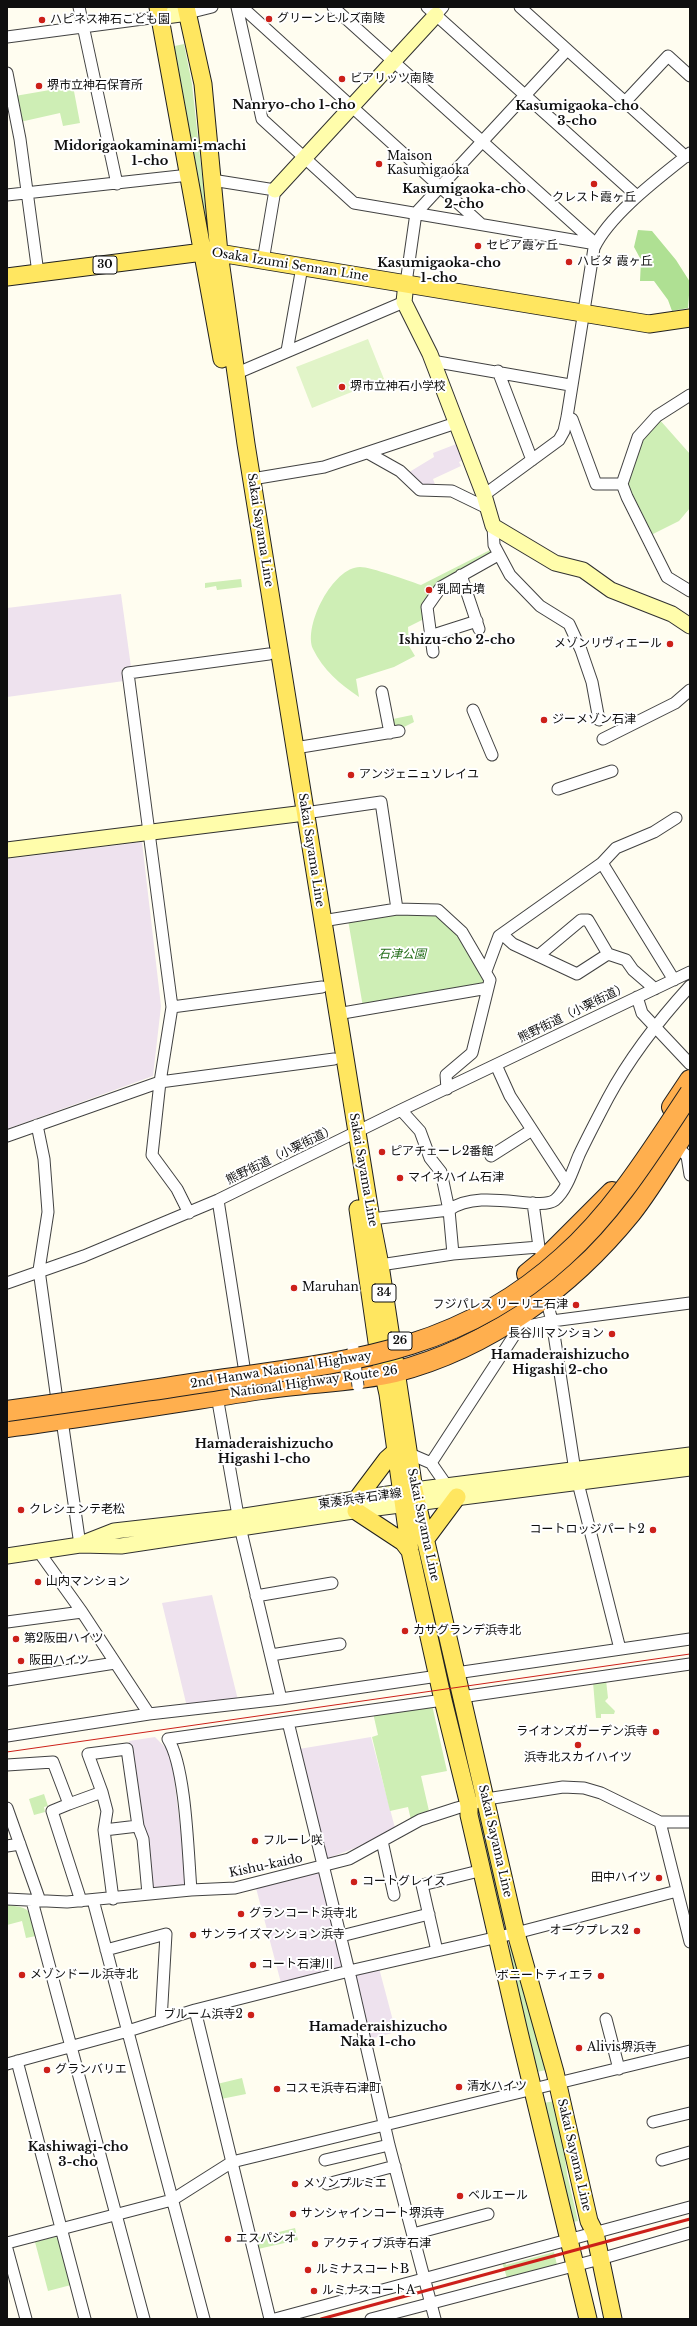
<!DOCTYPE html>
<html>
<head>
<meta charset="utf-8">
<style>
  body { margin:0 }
  #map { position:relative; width:697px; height:2326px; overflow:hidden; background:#fffdf0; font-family:"Libre Baskerville",serif }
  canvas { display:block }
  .frame { position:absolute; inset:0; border:8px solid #0f0f0f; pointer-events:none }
</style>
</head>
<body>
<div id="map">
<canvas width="697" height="2326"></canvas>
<div class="frame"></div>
</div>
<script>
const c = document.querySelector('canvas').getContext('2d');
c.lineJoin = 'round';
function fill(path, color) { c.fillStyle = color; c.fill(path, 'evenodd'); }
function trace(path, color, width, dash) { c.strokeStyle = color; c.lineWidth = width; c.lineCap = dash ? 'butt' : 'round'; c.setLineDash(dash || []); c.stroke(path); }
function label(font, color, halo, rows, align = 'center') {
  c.font = font + ' "Libre Baskerville","Noto Sans JP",serif'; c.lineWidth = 4; c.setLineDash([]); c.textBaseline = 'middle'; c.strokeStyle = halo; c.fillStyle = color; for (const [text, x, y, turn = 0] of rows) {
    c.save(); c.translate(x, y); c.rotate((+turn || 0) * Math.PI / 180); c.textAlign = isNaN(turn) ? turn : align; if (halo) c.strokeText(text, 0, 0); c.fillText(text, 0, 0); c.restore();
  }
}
fill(new Path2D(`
  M459,443L466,459L459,462L461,466L433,479L437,490H429L406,474L434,457L433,453Z
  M121,594L131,667L122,669L124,681L7,697V608Z
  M142,842L161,1006L153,1076L7,1129V859Z
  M212,1595L238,1700L187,1707L162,1603Z
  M155,1737L169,1751L172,1761L187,1882L182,1887L154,1890L150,1886L129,1741Z
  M371,1737L395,1828L355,1848L326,1859L299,1749Z
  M313,1872L320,1874L343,1963L339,1969L281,1983L256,1888Z
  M379,1968L396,2032L370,2039L354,1978L357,1974Z`), '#eee2ee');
fill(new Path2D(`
  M184,44L192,84L207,220L204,221L170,47Z
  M73,86L80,123L63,126L60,113L20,122L15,96Z
  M659,419L690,454V508L679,521L651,535L627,485L642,440Z
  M490,550L492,553L484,557L479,564L440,585L424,619L408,627L409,646L415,656L394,667L356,679L359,697C340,684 323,670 313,649C303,626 333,567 360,567C371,567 409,581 421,585Z
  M241,579L242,587L217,590L216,586L205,588V583Z
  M412,715L414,722L400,729L394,726L393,719Z
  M398,911L436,913C458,933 479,956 486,986L363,1007L348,920Z
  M606,1680L608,1698L605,1701L615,1711L614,1714H601V1718H596L593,1682Z
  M432,1705L447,1771L421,1776L429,1811L411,1820L408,1807L390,1811L372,1737L378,1735L373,1713Z
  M44,1794L48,1806L44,1807L45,1812L34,1815L29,1799Z
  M482,1816L506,1923L504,1924L477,1817Z
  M7,1905C34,1908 29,1911 36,1936L26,1938L22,1921L7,1925Z
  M511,1943L546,2070L537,2072L522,2013L509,1946Z
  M242,2078L246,2094L221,2099L217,2084Z
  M554,2101L561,2126L567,2174L578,2221L573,2222L544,2103Z
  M295,2228L298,2240L258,2249L255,2238Z
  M55,2237L59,2238L71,2285L48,2291L35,2242Z
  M554,2252L557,2265L507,2278L502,2262L505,2261L506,2265Z`), '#ceeeb5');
fill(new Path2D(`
  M638,230L652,231L676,260L690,282L688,308L672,311L668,300L654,281H640L641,260L634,247Z`), '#afe093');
fill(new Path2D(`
  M368,339L384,379L312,408L296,367Z`), '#e1f4c8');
const street = new Path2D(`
  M79,7L117,184
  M237,7L262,119L354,203L596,244
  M242,7L481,224
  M333,7L596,244
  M427,7L637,196
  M520,7L686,157
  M188,13L212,7
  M436,15L443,7
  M7,37L158,17
  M7,73L20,139L38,273
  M625,102L668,56L690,76
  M212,180L275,190L263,261
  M7,195L189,175
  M406,283L416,213L567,50
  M287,351L302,267
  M432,361L570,385
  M235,371H242L404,302
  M498,371L532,460
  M690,395L657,416L638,437L622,484L627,497L667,577L690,591
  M567,417L572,419L596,484H622
  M368,453L400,471L420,490L452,491L487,508
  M252,479L324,467L456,423
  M484,495L559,440L564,431L567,417L594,248C610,214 660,177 690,153
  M493,526L494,545L510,575L540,606L569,624L581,650L592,682L599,720
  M461,575L479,629
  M430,636L477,621
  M433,652L427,607L441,587L498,555
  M382,692L390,733
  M473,710L492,755
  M603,739L675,703L690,690
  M295,748L399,731
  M558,789L612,771
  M305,813L381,802L397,909L322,921
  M602,863L674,980
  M397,909L438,910L462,932L490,980L472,1053L446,1075L447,1089
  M502,934L513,944L577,974L608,954L626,960L633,970L655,989
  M538,956L581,920H588L608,954
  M486,971L499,936L602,863L616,848L654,832L676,818
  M637,997L642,1013L690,1064
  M172,1007L322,987
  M337,1014L488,988
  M496,1065L510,1096L566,1182
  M401,1110L420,1131L430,1158L441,1172L449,1210L453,1254
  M37,1125L44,1159L48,1212L39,1270L57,1400
  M7,1136L160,1082L334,1059
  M676,1146L687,1156L690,1175
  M491,1156L532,1130
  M218,1200L245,1373
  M533,1203L539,1247
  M189,1213L177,1189L152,1155L160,1082L172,1007L128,673L269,654
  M371,1219L449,1210C480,1187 539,1212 555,1200C567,1190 573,1169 579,1155C588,1136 598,1117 608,1098C630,1057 659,1020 690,986
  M380,1265L453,1254L539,1247L544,1260
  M7,1283L84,1256L218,1200L401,1110L690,972
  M546,1298L552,1321L575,1471L620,1649
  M519,1328L552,1321L690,1303
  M217,1396L240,1527L281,1699
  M62,1420L80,1545
  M410,1454L431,1463L447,1486
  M431,1463L519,1328L516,1323
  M39,1552L82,1612L149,1714
  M256,1596L332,1583
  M7,1622L82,1612
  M271,1655L340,1644
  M456,1673L690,1639
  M7,1680L115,1663
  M461,1697L690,1664
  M288,1722L349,1971L389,2145L435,2319
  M7,1736L149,1714L281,1699L438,1676
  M7,1765L53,1762L69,1804L102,1792L107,1811L104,1830L113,1899
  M102,1792L88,1754L127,1749L138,1826L143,1839L148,1894
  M69,1804L52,1811L81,1901
  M7,1808L40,1901
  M660,1822L690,1942
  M104,1830L138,1826
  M382,1841L394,1895
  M7,1846L20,1844
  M191,1890C188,1854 186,1767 168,1739L443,1700
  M7,1899L67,1902L191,1890L235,1888L349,1859L420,1820L457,1808L493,1798L563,1787L584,1788L601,1793L660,1822H690
  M93,1900L204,2319
  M32,1901L144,2319
  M341,1936L429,1914
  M106,1950L166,1934L161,2021
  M437,1951L422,1885L483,1870
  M195,2010L270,2319
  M606,2019L619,2069
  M17,2061L85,2319
  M7,2064L128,2031L195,2010L349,1971L516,1933L677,1891
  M653,2122L690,2113
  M325,2160L389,2145
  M662,2160L690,2152
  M327,2184L395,2166
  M413,2234L488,2214
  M7,2243L172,2200L232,2162L690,2051
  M7,2249L26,2319
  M275,2319L690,2207
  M371,2319L600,2259L690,2233`);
const secondary = new Path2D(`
  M158,17L188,13
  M275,190L436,15
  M406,283L404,302L430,354L484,495L493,526L555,563L583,570L611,590L672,614L690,626
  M7,850L305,813
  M86,1542L114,1531L238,1517L414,1490L690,1455
  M7,1556L80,1545L121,1546L353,1511L690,1468`);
const primary = new Path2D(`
  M158,7L222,359
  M186,7L203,84L219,253L246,444L371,1219L380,1265L414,1490L516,1933L555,2072L589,2221L595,2233L613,2319
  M7,277L203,252L219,253L649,324L690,318
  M358,1209L378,1349L388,1394L410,1551L443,1700L469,1805V1815L518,2028L588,2319
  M357,1499L387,1459L396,1451
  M356,1511L403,1542L410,1551
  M425,1540L457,1497`);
const highway = new Path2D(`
  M672,1107L690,1080
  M527,1274L544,1260L612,1192
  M7,1427C92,1416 177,1402 262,1389C306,1382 352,1382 395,1372C489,1348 571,1287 631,1213C653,1185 671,1153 690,1124`);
trace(street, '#424242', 13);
trace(secondary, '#313131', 17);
trace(primary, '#202020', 19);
trace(highway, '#202020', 22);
trace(street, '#fff', 11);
trace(secondary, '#fffdab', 15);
trace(primary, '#ffe660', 17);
trace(highway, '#ffaf4e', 20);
trace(new Path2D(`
  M7,1752L690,1654`), '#cc2019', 1);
trace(new Path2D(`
  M321,2319L690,2219`), '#cc2019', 3);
const streetBridge = new Path2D(`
  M353,1348L358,1386`);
const highwayBridge = new Path2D(`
  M7,1411C76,1402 144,1391 212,1381C346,1362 458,1353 563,1257C615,1211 652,1150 690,1093`);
trace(streetBridge, '#424242', 13, []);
trace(highwayBridge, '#202020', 22, []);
trace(streetBridge, '#fff', 11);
trace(highwayBridge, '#ffaf4e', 20);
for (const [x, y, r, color] of [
  [269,19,4,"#cc2019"],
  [42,20,4,"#cc2019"],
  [342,79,4,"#cc2019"],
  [39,86,4,"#cc2019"],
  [379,164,4,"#cc2019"],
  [594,184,4,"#cc2019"],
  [478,246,4,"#cc2019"],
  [569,262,4,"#cc2019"],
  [342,387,4,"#cc2019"],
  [429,590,4,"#cc2019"],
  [670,644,4,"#cc2019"],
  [544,720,4,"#cc2019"],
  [351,775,4,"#cc2019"],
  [382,1152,4,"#cc2019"],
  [400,1178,4,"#cc2019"],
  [294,1288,4,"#cc2019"],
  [576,1305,4,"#cc2019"],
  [612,1334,4,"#cc2019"],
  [21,1510,4,"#cc2019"],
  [653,1530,4,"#cc2019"],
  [38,1582,4,"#cc2019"],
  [405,1631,4,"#cc2019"],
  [16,1639,4,"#cc2019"],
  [21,1661,4,"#cc2019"],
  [656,1732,4,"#cc2019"],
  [578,1745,4,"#cc2019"],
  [255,1841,4,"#cc2019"],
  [659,1878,4,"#cc2019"],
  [354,1882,4,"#cc2019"],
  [241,1914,4,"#cc2019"],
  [637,1931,4,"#cc2019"],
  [193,1935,4,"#cc2019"],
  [253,1965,4,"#cc2019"],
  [22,1975,4,"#cc2019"],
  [601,1976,4,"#cc2019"],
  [251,2015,4,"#cc2019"],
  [579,2048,4,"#cc2019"],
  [47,2070,4,"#cc2019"],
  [459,2087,4,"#cc2019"],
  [277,2089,4,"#cc2019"],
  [295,2184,4,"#cc2019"],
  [460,2196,4,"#cc2019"],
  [293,2214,4,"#cc2019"],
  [228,2239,4,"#cc2019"],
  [315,2244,4,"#cc2019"],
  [308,2270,4,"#cc2019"],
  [314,2291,4,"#cc2019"]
]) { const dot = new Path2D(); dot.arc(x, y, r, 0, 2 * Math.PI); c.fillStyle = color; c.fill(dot); trace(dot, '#fff', 1.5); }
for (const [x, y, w] of [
  [105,265,24],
  [384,1293,24],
  [400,1341,24]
]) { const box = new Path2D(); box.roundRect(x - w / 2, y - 9, w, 18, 3); c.fillStyle = '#fff'; c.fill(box); trace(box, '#0f0f0f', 1); }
label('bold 11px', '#0f0f0f', null, [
  ["30",105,265],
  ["34",384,1293],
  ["26",400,1341]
]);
label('12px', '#0f0f0f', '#fff', [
  ["グリーンヒルズ南陵",277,19],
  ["ハピネス神石こども園",50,20],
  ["ビアリッツ南陵",350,79],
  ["堺市立神石保育所",47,86],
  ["Maison",387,157],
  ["Kasumigaoka",387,171],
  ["クレスト霞ヶ丘",594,198,"center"],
  ["セピア霞ヶ丘",486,246],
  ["ハビタ 霞ヶ丘",577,262],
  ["堺市立神石小学校",350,387],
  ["乳岡古墳",437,590],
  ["メゾンリヴィエール",662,644,"right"],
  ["ジーメゾン石津",552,720],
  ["アンジェニュソレイユ",359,775],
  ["ピアチェーレ2番館",390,1152],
  ["マイネハイム石津",408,1178],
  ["Maruhan",302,1288],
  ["フジパレス リーリエ石津",568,1305,"right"],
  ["長谷川マンション",604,1334,"right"],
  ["クレシェンテ老松",29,1510],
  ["コートロッジパート2",645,1530,"right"],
  ["山内マンション",46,1582],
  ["カサグランデ浜寺北",413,1631],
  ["第2阪田ハイツ",24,1639],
  ["阪田ハイツ",29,1661],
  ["ライオンズガーデン浜寺",648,1732,"right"],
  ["浜寺北スカイハイツ",578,1758,"center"],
  ["フルーレ咲",263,1841],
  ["田中ハイツ",651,1878,"right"],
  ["コートグレイス",362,1882],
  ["グランコート浜寺北",249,1914],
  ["オークプレス2",629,1931,"right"],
  ["サンライズマンション浜寺",201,1935],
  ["コート石津川",261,1965],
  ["メゾンドール浜寺北",30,1975],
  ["ボニートティエラ",593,1976,"right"],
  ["ブルーム浜寺2",243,2015,"right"],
  ["Alivis堺浜寺",587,2048],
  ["グランバリエ",55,2070],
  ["清水ハイツ",467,2087],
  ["コスモ浜寺石津町",285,2089],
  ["メゾンプルミエ",303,2184],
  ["ベルエール",468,2196],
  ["サンシャインコート堺浜寺",301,2214],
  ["エスパシオ",236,2239],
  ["アクティブ浜寺石津",323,2244],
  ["ルミナスコートB",316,2270],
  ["ルミナスコートA",322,2291]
], 'left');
label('12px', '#0f0f0f', '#fff', [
  ["Osaka Izumi Sennan Line",290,265,9],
  ["Sakai Sayama Line",260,530,81],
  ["Sakai Sayama Line",311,850,81],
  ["熊野街道（小栗街道）",573,1013,-26],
  ["熊野街道（小栗街道）",281,1155,-26],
  ["Sakai Sayama Line",363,1170,80],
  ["2nd Hanwa National Highway",281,1370,-9],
  ["National Highway Route 26",314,1382,-8],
  ["東湊浜寺石津線",360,1499,-8],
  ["Sakai Sayama Line",423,1525,78],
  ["Sakai Sayama Line",495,1841,77],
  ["Kishu-kaido",266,1866,-12],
  ["Sakai Sayama Line",574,2155,77]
]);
label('italic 12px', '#226d18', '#fff', [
  ["石津公園",402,955]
]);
label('bold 13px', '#0f0f0f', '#fff', [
  ["Nanryo-cho 1-cho",294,105],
  ["Kasumigaoka-cho",577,106],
  ["3-cho",577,121],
  ["Midorigaokaminami-machi",150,146],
  ["1-cho",150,161],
  ["Kasumigaoka-cho",464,189],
  ["2-cho",464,204],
  ["Kasumigaoka-cho",439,263],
  ["1-cho",439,278],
  ["Ishizu-cho 2-cho",457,640],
  ["Hamaderaishizucho",560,1355],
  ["Higashi 2-cho",560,1370],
  ["Hamaderaishizucho",264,1444],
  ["Higashi 1-cho",264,1459],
  ["Hamaderaishizucho",378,2027],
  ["Naka 1-cho",378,2042],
  ["Kashiwagi-cho",78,2147],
  ["3-cho",78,2162]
]);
</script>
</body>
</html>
